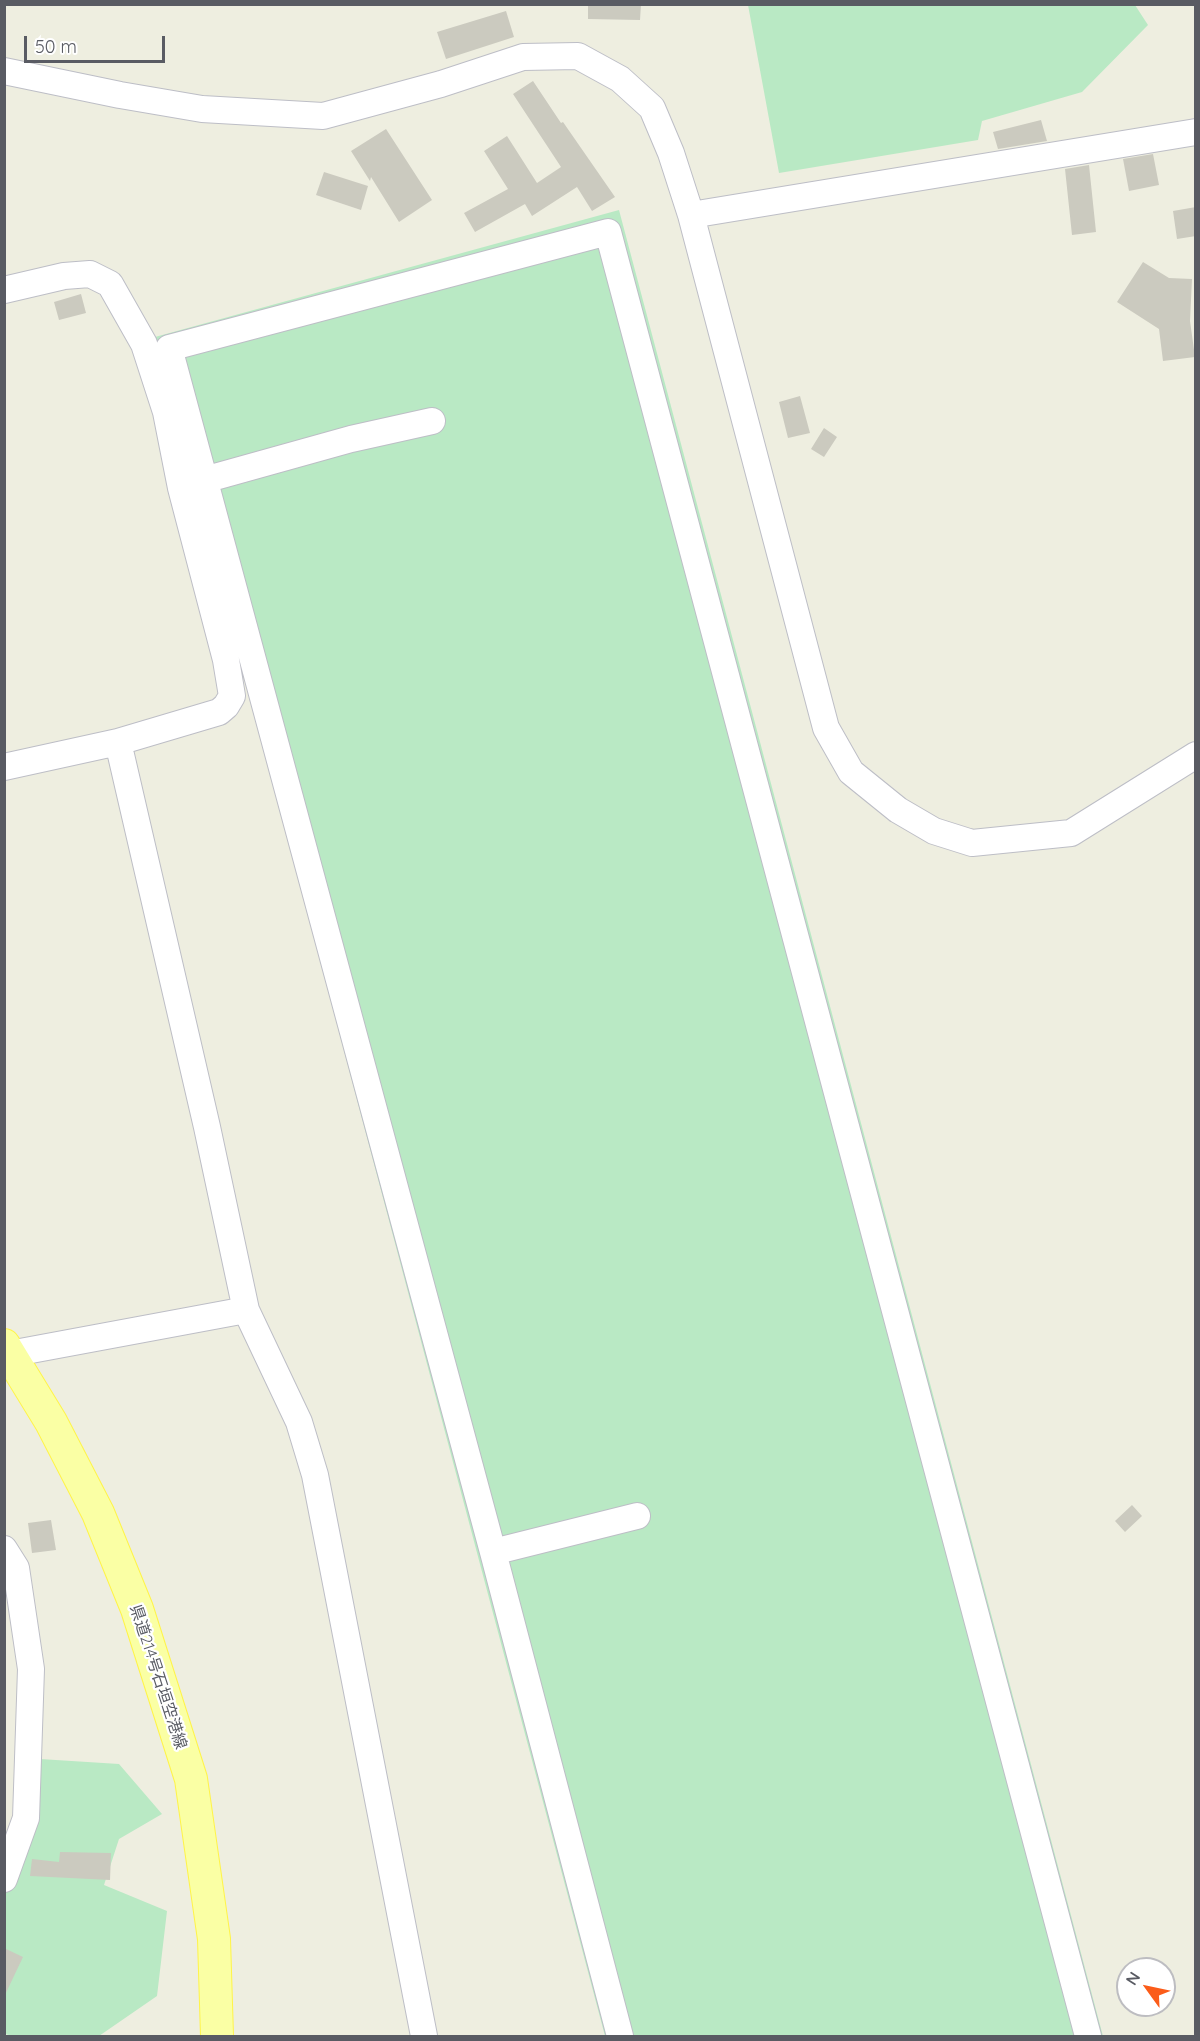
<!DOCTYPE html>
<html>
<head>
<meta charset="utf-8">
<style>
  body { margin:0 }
  #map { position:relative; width:1200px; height:2041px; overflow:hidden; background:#eeeee0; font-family:Quicksand,sans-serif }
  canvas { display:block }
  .frame { position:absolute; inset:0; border:6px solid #595b63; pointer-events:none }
  .north { position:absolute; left:1116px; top:1957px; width:60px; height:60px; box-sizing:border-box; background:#fff; border:2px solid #bdbdc1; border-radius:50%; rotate:303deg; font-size:16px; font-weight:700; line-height:24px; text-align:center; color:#595b63 }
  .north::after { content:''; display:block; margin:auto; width:21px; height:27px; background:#fb5c19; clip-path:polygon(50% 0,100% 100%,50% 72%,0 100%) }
  .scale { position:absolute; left:24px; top:36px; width:141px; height:27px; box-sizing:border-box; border:3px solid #595b63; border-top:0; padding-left:8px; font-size:18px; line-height:21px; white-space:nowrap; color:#595b63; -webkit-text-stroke:4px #fff; paint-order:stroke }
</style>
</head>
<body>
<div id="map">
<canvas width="1200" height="2041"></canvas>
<div class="frame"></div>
<div class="north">N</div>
<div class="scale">50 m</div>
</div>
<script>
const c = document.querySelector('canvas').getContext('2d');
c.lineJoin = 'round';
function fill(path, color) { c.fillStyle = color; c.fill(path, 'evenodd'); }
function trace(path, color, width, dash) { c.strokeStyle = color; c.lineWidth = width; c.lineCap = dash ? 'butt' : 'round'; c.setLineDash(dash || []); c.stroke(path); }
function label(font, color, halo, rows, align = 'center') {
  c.font = font + ' Quicksand,"Noto Sans JP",sans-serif'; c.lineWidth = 4.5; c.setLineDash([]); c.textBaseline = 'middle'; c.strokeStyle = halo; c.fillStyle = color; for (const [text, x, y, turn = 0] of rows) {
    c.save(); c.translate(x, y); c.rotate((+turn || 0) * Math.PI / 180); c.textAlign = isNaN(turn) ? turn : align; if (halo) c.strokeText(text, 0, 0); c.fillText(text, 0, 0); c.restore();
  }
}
fill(new Path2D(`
  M748,5H1135L1148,25L1082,92L982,121L978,140L779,173Z
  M619,210L1103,2036H605L155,337Z
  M40,1759L119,1764L162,1814L119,1839L104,1885L167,1911L157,1996L99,2036H13L5,2034V1836L33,1829Z`), '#b9e9c4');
fill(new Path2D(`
  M588,4H641L640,20L588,19Z
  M506,11L514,37L446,59L437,32Z
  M533,81L561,123L563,122L615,197L592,211L577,187L532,216L525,204L475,232L464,213L508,189L484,151L507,136L537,183L561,167L513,94Z
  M1041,120L1047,141L998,149L993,132Z
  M386,129L432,200L399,222L371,177L370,181L351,151Z
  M1153,154L1159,185L1129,191L1123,159Z
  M1089,165L1096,232L1072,235L1065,169Z
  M324,172L368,186L361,210L316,195Z
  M1196,207V236L1177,239L1173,211Z
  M1143,262L1169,278L1192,279L1190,321L1195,357L1163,361L1159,329L1117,302Z
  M81,294L86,313L59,320L54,302Z
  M800,396L810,433L788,438L779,402Z
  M824,428L837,437L824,457L811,449Z
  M1132,1505L1142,1516L1125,1532L1115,1521Z
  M51,1520L56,1550L32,1553L28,1523Z
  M60,1852L111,1853L110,1880L30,1876L32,1859L59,1862Z
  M4,1948L23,1957L4,1997Z`), '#cbcabf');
const minor = new Path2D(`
  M4,71L120,95L202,109L323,116L441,84L523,57L578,56L620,79L652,108L671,153L691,215L826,728L851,772L898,810L934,831L972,843L1071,833L1196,755
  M691,215L1196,132
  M4,290L64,276L90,274L110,284L144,344L166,412L181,488L226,660L232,696L226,706L219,712L118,742L4,767
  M204,480L351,439L432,421
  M118,742L207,1127L246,1310L299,1422L315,1475L424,2036
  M4,1355L246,1310
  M4,1549L16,1568L31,1669L26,1818L4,1879
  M493,1552L637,1516
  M620,2036L493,1552L169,348L608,232L1088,2036`);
const major = new Path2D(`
  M4,1345L51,1422L98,1513L137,1609L191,1779L214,1939L217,2036`);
trace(minor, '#bdbec6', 28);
trace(major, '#fff448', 34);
trace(minor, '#fff', 26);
trace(major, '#faffa4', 32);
label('16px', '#595b63', '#fff', [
  ["県道214号石垣空港線",158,1677,72]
]);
</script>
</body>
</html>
